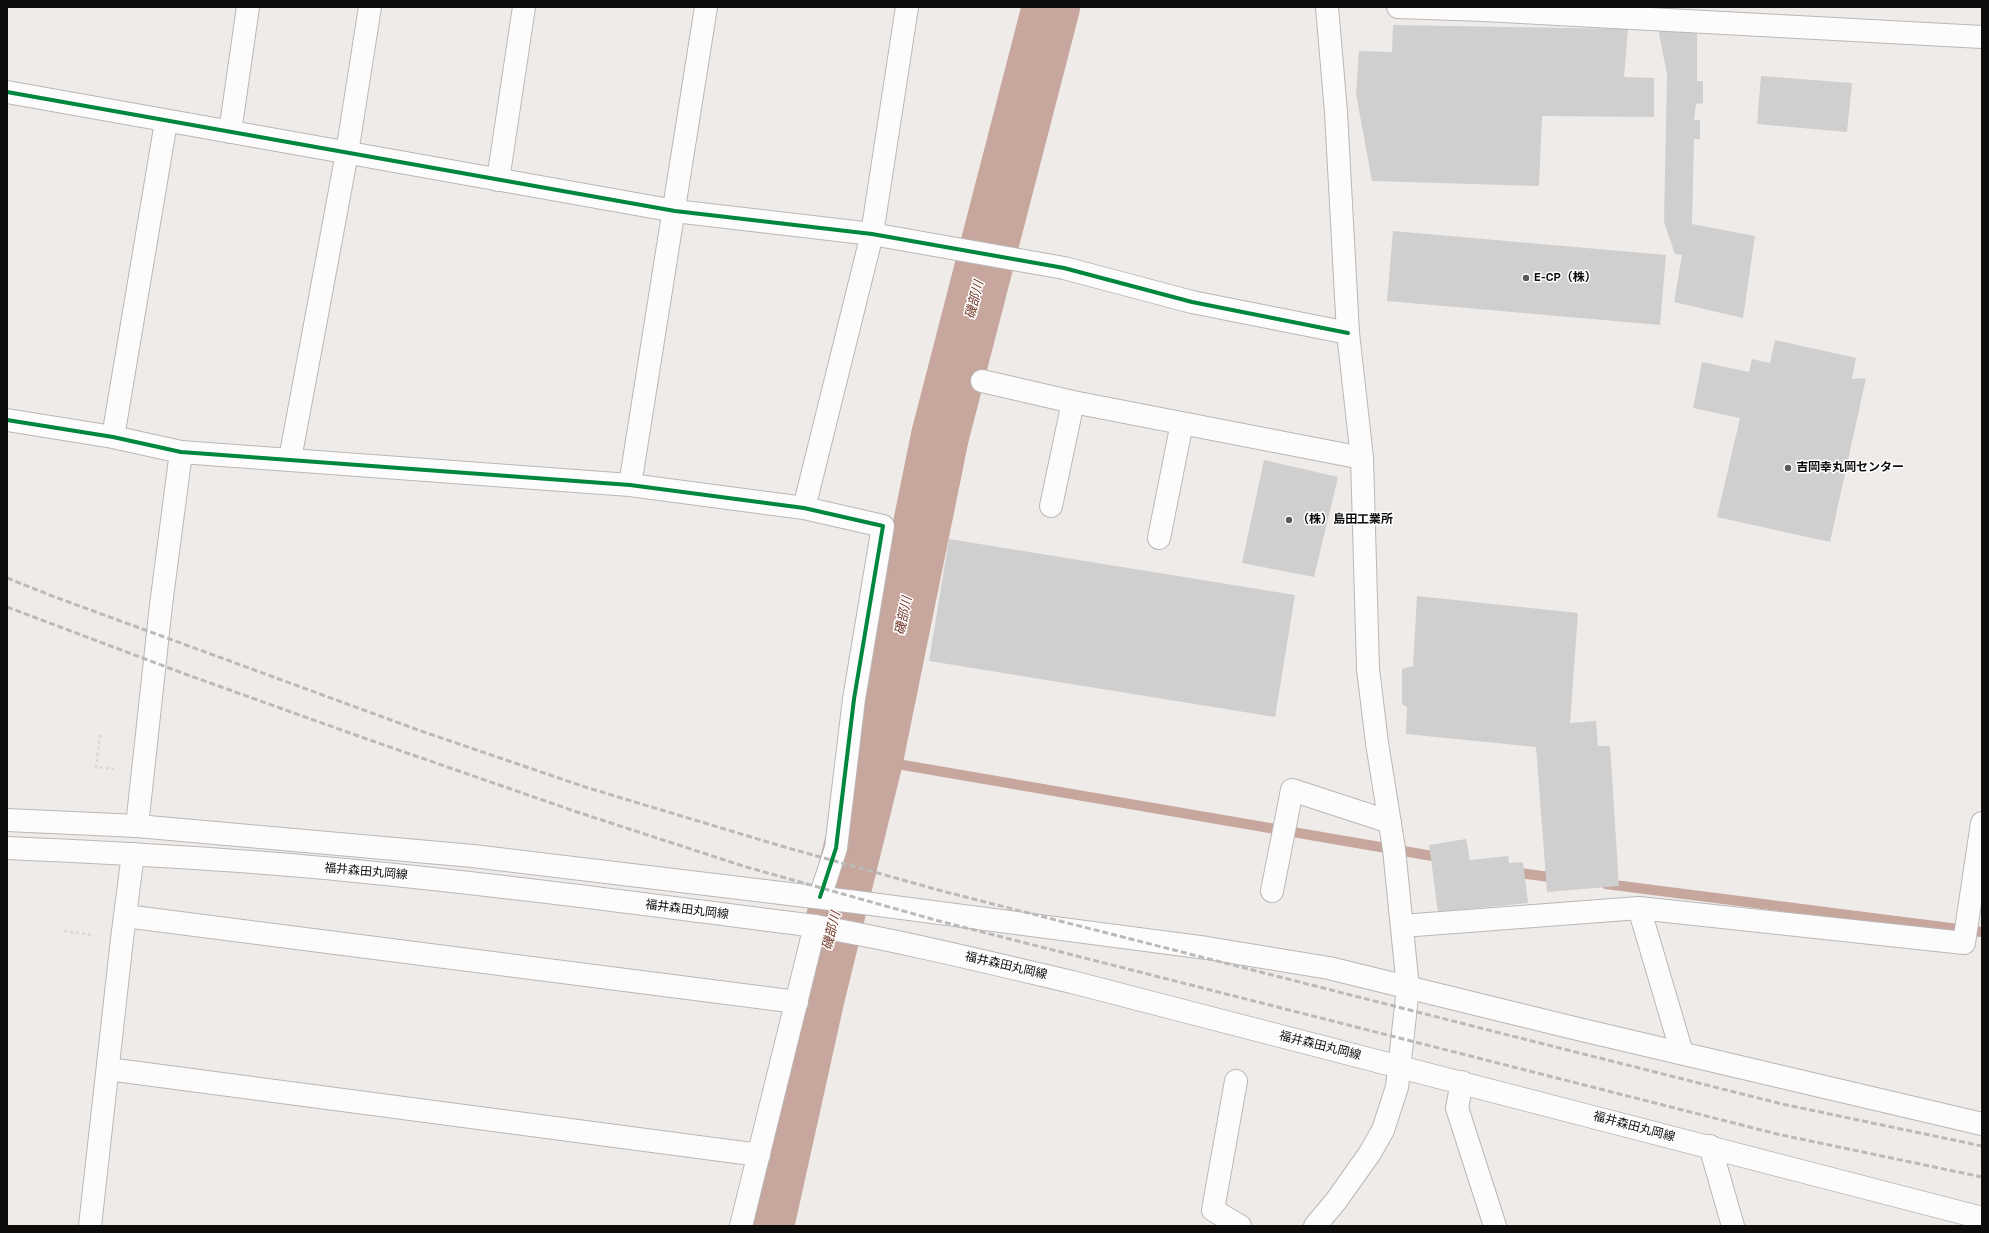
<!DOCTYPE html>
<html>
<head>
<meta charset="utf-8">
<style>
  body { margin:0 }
  #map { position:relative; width:1989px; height:1233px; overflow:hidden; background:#efebe9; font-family:"Space Grotesk",sans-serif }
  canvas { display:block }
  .frame { position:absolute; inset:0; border:8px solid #0e0b0b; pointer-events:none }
</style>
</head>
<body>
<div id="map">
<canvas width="1989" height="1233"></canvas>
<div class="frame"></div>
</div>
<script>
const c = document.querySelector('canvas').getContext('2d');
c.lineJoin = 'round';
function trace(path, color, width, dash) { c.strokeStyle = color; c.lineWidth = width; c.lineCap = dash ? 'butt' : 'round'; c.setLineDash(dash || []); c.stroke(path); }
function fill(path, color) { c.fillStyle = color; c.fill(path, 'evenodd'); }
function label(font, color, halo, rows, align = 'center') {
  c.font = font + ' "Space Grotesk","Noto Sans JP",sans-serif'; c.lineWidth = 3; c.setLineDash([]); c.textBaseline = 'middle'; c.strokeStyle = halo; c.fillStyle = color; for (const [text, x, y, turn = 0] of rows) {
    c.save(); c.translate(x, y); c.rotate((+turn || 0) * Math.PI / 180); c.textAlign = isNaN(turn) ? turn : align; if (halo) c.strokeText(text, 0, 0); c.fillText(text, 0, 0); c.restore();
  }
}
trace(new Path2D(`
  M874,760L1444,858
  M1511,872L1558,878
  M1606,884L1982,932`), '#c6a69d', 10);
trace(new Path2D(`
  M765,1226L816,996L874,760L940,436L1051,7`), '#c6a69d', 58);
fill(new Path2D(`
  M1393,25L1628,29L1624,77L1654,78V117L1542,116L1539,186L1372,181L1356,94L1359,51L1392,52Z
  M1658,28L1697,30V81H1703V103L1696,104L1694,120H1700V139H1694L1692,224L1755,236L1743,318L1674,302L1682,255L1675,254L1664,222L1667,75Z
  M1761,76L1852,83L1847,132L1757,124Z
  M1393,231L1666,255L1660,325L1387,301Z
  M1775,340L1856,358L1852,379L1866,378L1830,542L1717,517L1740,418L1693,408L1702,362L1749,372L1752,359L1770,363Z
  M1264,460L1338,477L1314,577L1242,563Z
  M949,539L1295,595L1275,717L929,661Z
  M1417,596L1578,613L1570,723L1596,721L1598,746H1610L1619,886L1547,892L1536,747L1406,734L1407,707L1402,704V669L1413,666Z
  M1466,839L1470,860L1508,856L1509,863L1523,862L1528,903L1438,912L1429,845Z`), '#d0cfcf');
const minor = new Path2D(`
  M1398,7L1484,10L1982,37
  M7,92L675,211L872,234L1064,268L1192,302L1348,333
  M230,132L248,7
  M498,180L524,7
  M982,381L1073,402L1362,458
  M7,420L113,437L181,452L630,485L804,508L883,526L854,699L836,848L820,897
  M113,437L166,122
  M290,459L347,153L370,7
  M630,485L706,7
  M1051,506L1073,402
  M804,508L872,234L907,7
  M1159,538L1182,423
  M137,826L161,605L181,452
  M1272,891L1292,790L1390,822
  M1639,908L1682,1053
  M125,916L797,1002
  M1402,926L1639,908L1964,943L1982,823
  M108,1069L759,1155
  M1236,1081L1213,1210L1240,1226
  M1462,1082L1457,1108L1495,1226
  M1710,1146L1733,1226
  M90,1226L122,939L133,854
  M741,1226L815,926`);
const tertiary = new Path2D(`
  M1315,1226L1336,1201L1370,1153L1383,1130L1397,1087L1408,988L1394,849L1377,743L1368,669L1362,458L1348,333L1336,112L1327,7`);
const secondary = new Path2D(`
  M7,820L137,826L473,856L856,902L1207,948L1329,968L1578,1029L1982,1124
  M7,848C120,853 233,859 345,870C502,885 658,906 815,926C901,941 987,962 1072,982L1982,1218`);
trace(minor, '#bab7b6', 24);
trace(tertiary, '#bab7b6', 24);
trace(secondary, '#bab7b6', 24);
trace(new Path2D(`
  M100,735L96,767L114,769
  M64,931L94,935`), '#d9d7d7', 2.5, [3, 3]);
trace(minor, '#fdfcfc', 22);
trace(tertiary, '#fdfcfc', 22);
trace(secondary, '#fdfcfc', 22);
trace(new Path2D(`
  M7,578L55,597L421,731L585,787L781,846L942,891L1500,1033L1782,1104L1982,1146
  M7,607L185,674L361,737L577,812L743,866L939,921L1777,1134L1982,1177`), '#bbbab9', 3, [6, 3]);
trace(new Path2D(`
  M7,92L675,211L872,234L1064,268L1192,302L1348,333
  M7,420L113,437L181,452L630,485L804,508L883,526L854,699L836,848L820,897`), '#00873e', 4);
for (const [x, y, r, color] of [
  [1526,278,4,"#5d5959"],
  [1788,468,4,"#5d5959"],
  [1289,520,4,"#5d5959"]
]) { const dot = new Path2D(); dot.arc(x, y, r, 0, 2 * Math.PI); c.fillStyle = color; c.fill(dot); trace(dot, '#fff', 1.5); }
label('bold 12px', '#0e0b0b', '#fff', [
  ["E-CP（株）",1534,278],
  ["吉岡幸丸岡センター",1796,468],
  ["（株）島田工業所",1297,520]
], 'left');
label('12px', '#0e0b0b', '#fff', [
  ["福井森田丸岡線",366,872,5],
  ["福井森田丸岡線",687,910,7],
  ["福井森田丸岡線",1006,966,13],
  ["福井森田丸岡線",1320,1046,14],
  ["福井森田丸岡線",1634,1127,15]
]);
label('italic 13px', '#733828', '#fff', [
  ["磯部川",975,300,-76],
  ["磯部川",904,616,-79],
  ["磯部川",832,931,-76]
]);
</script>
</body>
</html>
